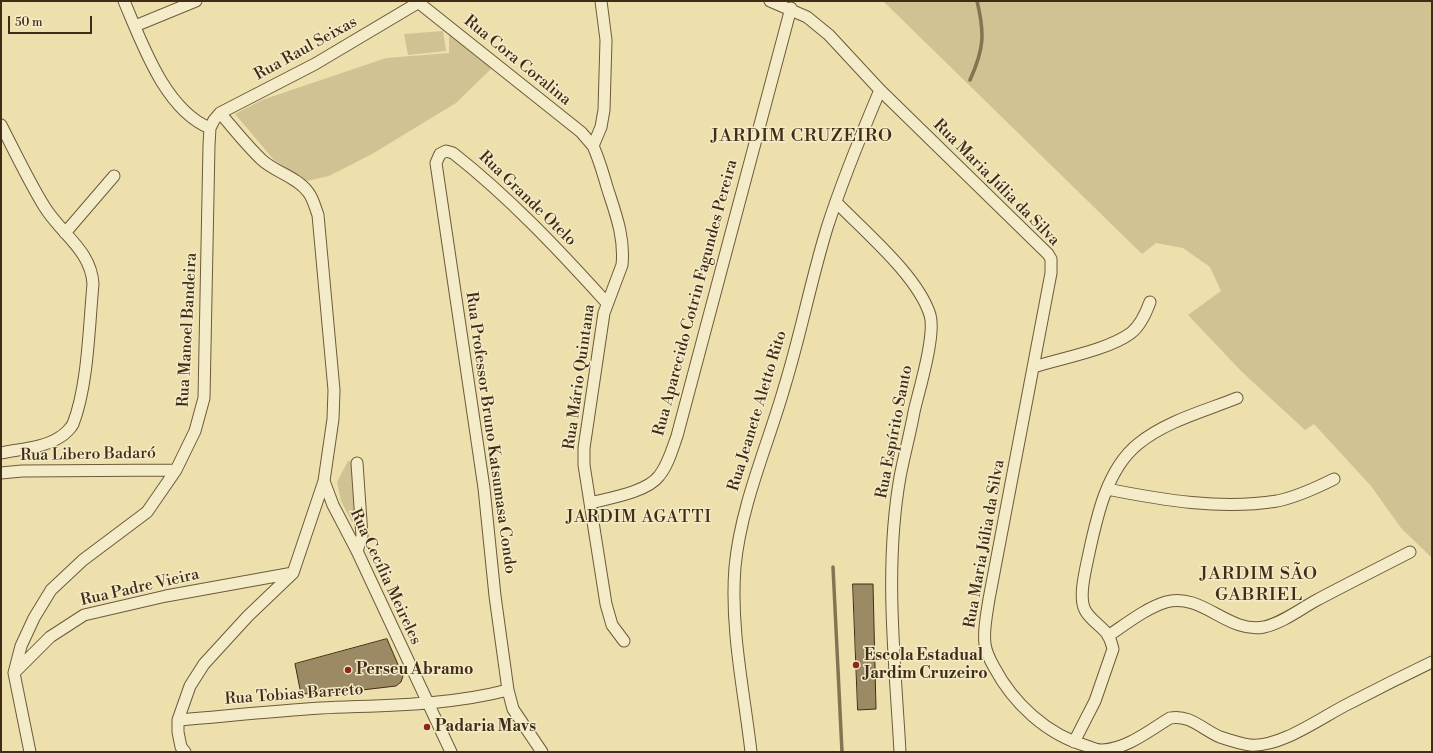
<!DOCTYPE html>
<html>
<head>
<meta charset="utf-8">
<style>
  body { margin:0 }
  #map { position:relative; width:1433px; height:753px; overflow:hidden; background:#eee0ac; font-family:"Libre Bodoni",serif }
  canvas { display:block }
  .frame { position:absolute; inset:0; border:2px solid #412d17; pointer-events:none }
  .scale { position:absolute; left:8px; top:16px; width:84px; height:18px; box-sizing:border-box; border:2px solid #412d17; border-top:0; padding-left:5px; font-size:12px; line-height:14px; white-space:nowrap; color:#412d17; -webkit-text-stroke:3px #f4ebc9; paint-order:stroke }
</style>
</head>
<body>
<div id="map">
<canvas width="1433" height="753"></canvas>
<div class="frame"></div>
<div class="scale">50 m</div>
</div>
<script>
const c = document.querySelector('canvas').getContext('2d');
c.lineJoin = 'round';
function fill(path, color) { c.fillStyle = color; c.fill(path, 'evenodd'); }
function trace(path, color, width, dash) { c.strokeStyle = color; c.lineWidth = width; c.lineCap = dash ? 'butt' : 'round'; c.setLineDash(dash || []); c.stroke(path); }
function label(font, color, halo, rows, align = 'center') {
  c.font = font + ' "Libre Bodoni",serif'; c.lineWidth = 3; c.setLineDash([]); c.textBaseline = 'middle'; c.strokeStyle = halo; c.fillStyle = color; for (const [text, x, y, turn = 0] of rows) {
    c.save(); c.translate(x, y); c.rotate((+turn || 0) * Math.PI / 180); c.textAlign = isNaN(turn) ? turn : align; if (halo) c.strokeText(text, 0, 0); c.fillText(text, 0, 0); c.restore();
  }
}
fill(new Path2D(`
  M883,1H1432V558L1401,528L1371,486L1314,424L1305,430L1241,371L1188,315L1221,291L1210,267L1183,248L1156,243L1142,254Z
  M443,31L446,51L408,55L404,34Z
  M449,33L492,68L456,103L372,154L329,176L307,181L274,160L235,114L262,100L386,58L449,53Z
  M348,461L356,463L360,521L352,522L341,501L337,482Z`), '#d1c293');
trace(new Path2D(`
  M970,80C984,49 985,34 977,1
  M833,567L842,752`), '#857452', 3.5);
const building = new Path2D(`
  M853,584H873L876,709L858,710Z
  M387,639L403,676L401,682L396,686L345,692L301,694L295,664Z`);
fill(building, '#9b8a64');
trace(building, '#412d17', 1);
const street = new Path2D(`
  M124,1C142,43 165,110 210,128
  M601,1L606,40L604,110L601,127L593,146C599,159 603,173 607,187C615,212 625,237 622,265L604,313L584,448V465L606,604L612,625L624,641
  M770,1L807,17L829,35L880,90L1048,254L1051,259V273L989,599C987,613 983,630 985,644C986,652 990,660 994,667C1013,703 1047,735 1087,746C1092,748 1097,750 1102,750C1127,749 1150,730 1170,718C1190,714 1203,730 1220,737C1229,740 1241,744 1250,745C1281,748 1323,716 1350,703C1377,689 1405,675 1432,662
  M419,3L581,132L593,146
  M135,26L196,1
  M1,125C15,152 28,180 44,206C61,234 91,250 93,284C89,326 88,386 73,424C71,428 64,435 60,437C44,448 19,449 1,453
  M836,202C864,231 918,276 930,315C936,335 919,390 914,412C910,434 904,456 900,477C884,568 895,661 900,752
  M65,233L114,176
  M1034,367C1062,358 1108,350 1131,333C1141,325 1146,313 1150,302
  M357,463L362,536L357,551
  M1,473L22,471L176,470
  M324,481L333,505L357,551L451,752
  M1107,489C1162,500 1221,510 1277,501C1297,497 1316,488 1334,479
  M590,503C610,498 647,492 659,476C668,465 672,450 677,436L791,8
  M1108,636C1126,624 1146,608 1166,602C1202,592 1228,634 1264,627C1282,623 1299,610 1315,601C1347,584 1379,568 1410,552
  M15,672L50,637L84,615L166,596L293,573
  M178,720C226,716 273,711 321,708C383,705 447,706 508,690
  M1074,742L1095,701L1113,649C1112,644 1110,639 1108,635C1102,626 1090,620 1085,610C1078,597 1086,568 1089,553C1097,516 1107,469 1138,444C1166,421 1205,411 1237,398
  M30,752L14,673L21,646L34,618L51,590L83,560L147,512L176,470L195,431L204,398L209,145L210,128L214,120L220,113L315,64L421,1
  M185,752L181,747L178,732V720L190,686L204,664L248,616L293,573L324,481L333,419L334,390L318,215C315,207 313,198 308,192C297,177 275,172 262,160C247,146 234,129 220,113
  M542,752L513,709L508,690L495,596L484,488L436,163L440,154L446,151L453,153C509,197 558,249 606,302
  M751,752C744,691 730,628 735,567C741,504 768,445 785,385C801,333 811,280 827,228C842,181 861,135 880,90`);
trace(street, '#6c5a3c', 13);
trace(street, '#f4ebc9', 11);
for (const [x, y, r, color] of [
  [856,665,4,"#8f2418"],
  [348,670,4,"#8f2418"],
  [427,727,4,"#8f2418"]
]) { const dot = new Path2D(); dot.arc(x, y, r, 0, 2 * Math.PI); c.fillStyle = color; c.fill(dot); trace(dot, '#f4ebc9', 1.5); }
label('16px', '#412d17', '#f4ebc9', [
  ["Rua Raul Seixas",306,49,-29],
  ["Rua Cora Coralina",517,61,39],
  ["Rua Maria Júlia da Silva",996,183,45],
  ["Rua Grande Otelo",527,199,44],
  ["Rua Aparecido Cotrin Fagundes Pereira",696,298,-75],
  ["Rua Manoel Bandeira",188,330,-87],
  ["Rua Mário Quintana",580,377,-82],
  ["Rua Jeanete Aletto Rito",758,411,-73],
  ["Rua Espírito Santo",895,432,-79],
  ["Rua Professor Bruno Katsumasa Condo",490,433,82],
  ["Rua Libero Badaró",88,455,-1],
  ["Rua Maria Júlia da Silva",985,544,-80],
  ["Rua Cecília Meireles",385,577,65],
  ["Rua Padre Vieira",140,588,-13],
  ["Rua Tobias Barreto",294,695,-4]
]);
label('bold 16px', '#412d17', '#f4ebc9', [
  ["Escola Estadual",864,656],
  ["Jardim Cruzeiro",864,674],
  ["Perseu Abramo",356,670],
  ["Padaria Mavs",435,727]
], 'left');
c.letterSpacing = '1px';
label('17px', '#412d17', '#f4ebc9', [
  ["JARDIM AGATTI",639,518]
]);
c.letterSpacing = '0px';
c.letterSpacing = '1px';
label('18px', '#412d17', '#f4ebc9', [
  ["JARDIM CRUZEIRO",802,137],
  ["JARDIM SÃO",1259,575],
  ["GABRIEL",1259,596]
]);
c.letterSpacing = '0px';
</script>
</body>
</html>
